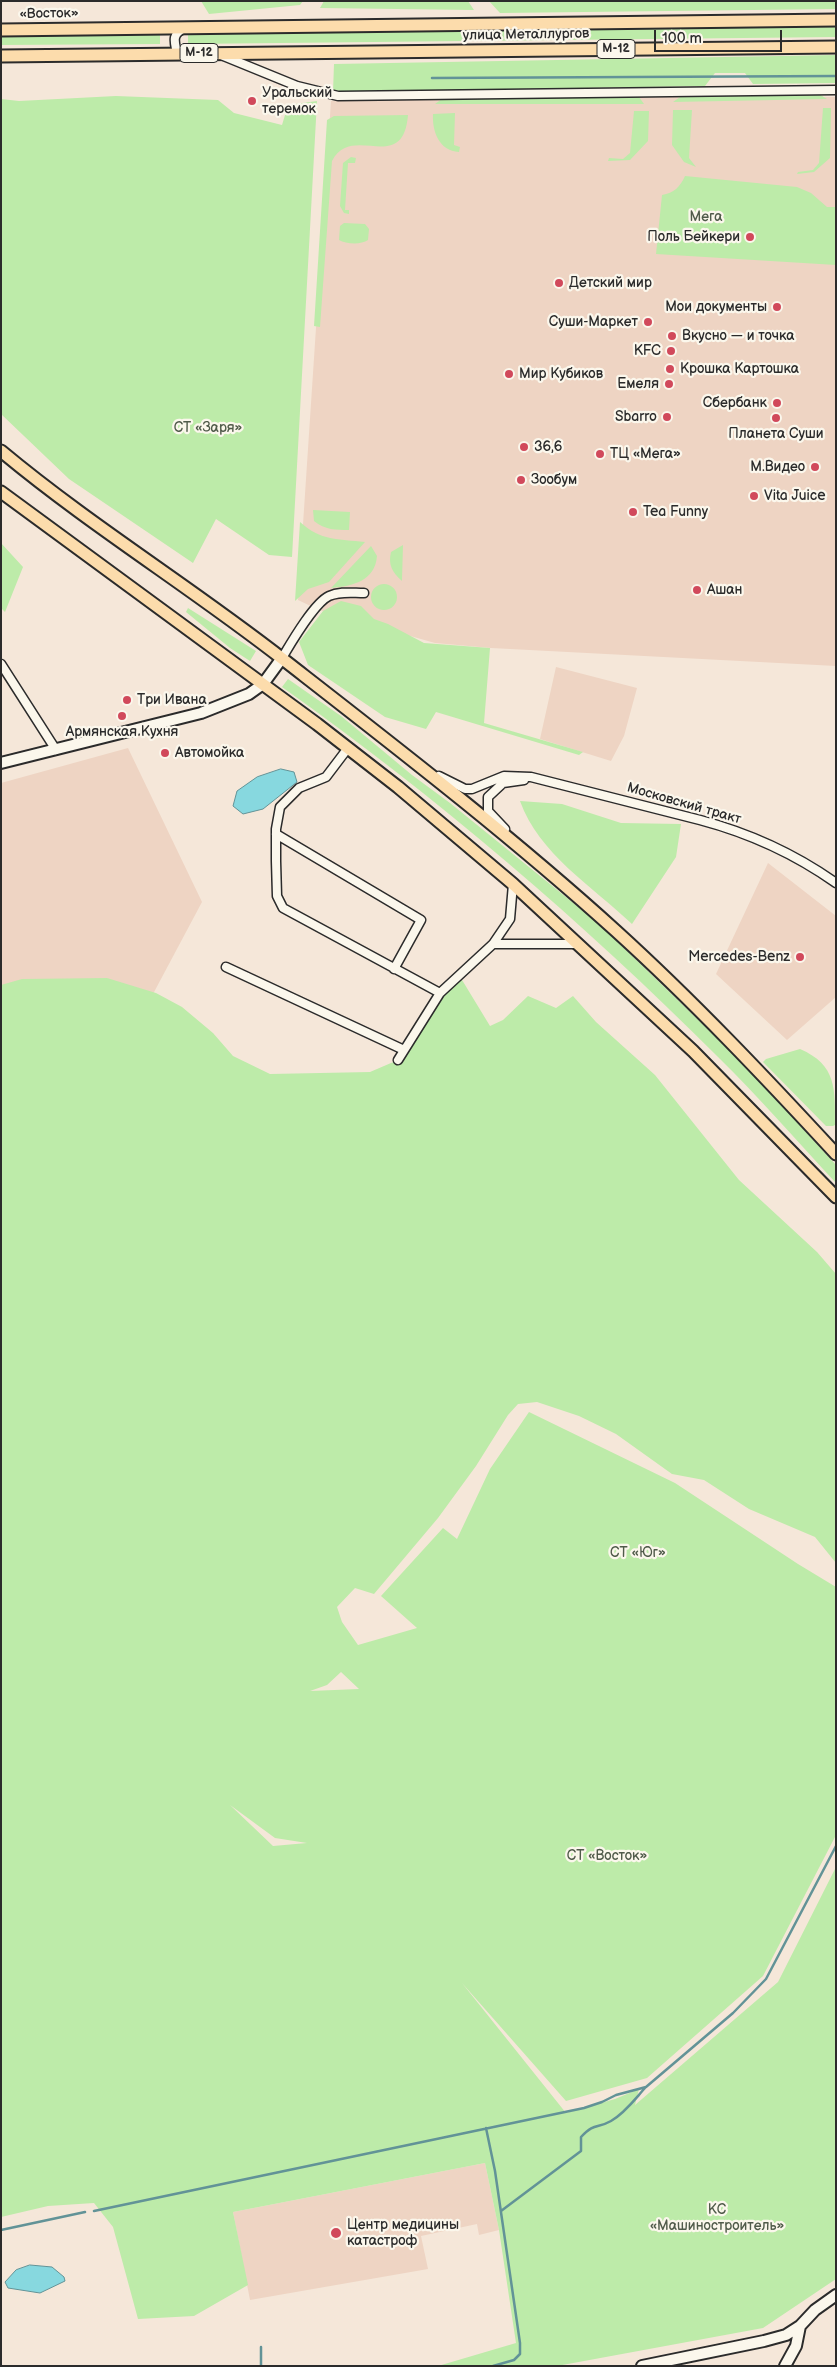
<!DOCTYPE html>
<html>
<head>
<meta charset="utf-8">
<style>
  body { margin:0 }
  #map { position:relative; width:837px; height:2367px; overflow:hidden; background:#f5e7d9; font-family:"Balsamiq Sans",sans-serif }
  canvas { display:block }
  .frame { position:absolute; inset:0; border:2px solid #2b2b2b; pointer-events:none }
  .scale { position:absolute; left:654px; top:30px; width:128px; height:22px; box-sizing:border-box; border:2px solid #2b2b2b; border-top:0; padding-left:6px; font-size:15px; line-height:18px; white-space:nowrap; color:#2b2b2b; -webkit-text-stroke:4px #fbf7ec; paint-order:stroke }
</style>
</head>
<body>
<div id="map">
<canvas width="837" height="2367"></canvas>
<div class="frame"></div>
<div class="scale">100 m</div>
</div>
<script>
const c = document.querySelector('canvas').getContext('2d');
c.lineJoin = 'round';
function fill(path, color) { c.fillStyle = color; c.fill(path, 'evenodd'); }
function trace(path, color, width, dash) { c.strokeStyle = color; c.lineWidth = width; c.lineCap = dash ? 'butt' : 'round'; c.setLineDash(dash || []); c.stroke(path); }
function label(font, color, halo, rows, align = 'center') {
  c.font = font + ' "Balsamiq Sans",sans-serif'; c.lineWidth = 4.5; c.setLineDash([]); c.textBaseline = 'middle'; c.strokeStyle = halo; c.fillStyle = color; for (const [text, x, y, turn = 0] of rows) {
    c.save(); c.translate(x, y); c.rotate((+turn || 0) * Math.PI / 180); c.textAlign = isNaN(turn) ? turn : align; if (halo) c.strokeText(text, 0, 0); c.fillText(text, 0, 0); c.restore();
  }
}
fill(new Path2D(`
  M657,95L836,97V666L491,648L435,643L319,610L298,600L331,101Z
  M556,667L637,688L624,736L611,761L540,739Z
  M128,748L202,902L145,1009L1,994V783Z
  M768,863L836,916V997L787,1040L716,974Z
  M485,2163L499,2230L479,2235L477,2224L421,2236L428,2269L250,2300L233,2212Z`), '#eed4c3');
fill(new Path2D(`
  M201,1H303L300,5L209,14Z
  M324,1H468L474,10L320,8Z
  M489,1H836V9L500,13Z
  M836,26V37L188,44V32Z
  M160,32V44L1,45V33Z
  M836,55V83L753,84L745,73H715L705,86L333,92L334,64Z
  M819,94L827,99L673,102L683,95Z
  M116,96L218,100L234,113L282,125L288,105L317,101L292,557L269,555L216,519L193,563L69,479L1,414V99L19,101Z
  M639,97L644,104H435L442,99Z
  M823,108H831L830,158L814,172L797,174L798,172L813,170L819,163Z
  M673,110H692L689,158L696,167L684,162L672,145Z
  M634,111H649L648,141L630,160L608,161L609,158L623,159L630,153Z
  M455,113L454,145L460,147L459,152C439,151 432,131 433,114Z
  M408,115C403,176 352,122 332,161L320,327L314,326L327,120L334,116Z
  M351,157L356,158L355,163H348L345,210H349V214L344,213L340,206L343,163Z
  M685,176L797,187L811,193L827,207H836V265L656,254L662,195C674,193 680,187 685,176Z
  M344,223L365,224L369,229L368,240C361,245 346,244 339,240L340,226Z
  M313,510L350,512L349,530C336,530 325,530 314,521Z
  M300,522C321,541 338,539 365,542L329,582L308,589L295,601Z
  M1,543L23,567L5,612L1,608Z
  M403,545L402,580V581C392,572 388,565 391,552Z
  M371,546L377,556C375,581 353,586 331,588Z
  M371 597a13 13 0 1 1 26 0a13 13 0 1 1-26 0Z
  M341,601L361,606L374,619L388,624L424,643L490,648L484,723L583,752L579,755L436,712L426,729L385,717L308,665L299,642L323,611Z
  M188,608L256,651L250,661L230,648L186,612Z
  M288,679L341,716L412,775L450,803L598,923L745,1065L836,1165V1183C797,1141 759,1097 717,1056C583,922 437,797 282,687Z
  M520,801L562,804L621,823L681,824L676,857L632,924C592,886 539,854 520,801Z
  M459,975L490,1026L503,1020L528,996L556,1008L573,996L596,1022L655,1075L739,1180L817,1252L836,1274V1563L815,1537L749,1509L704,1480L672,1474L616,1434L579,1416L537,1402L518,1404L508,1415L476,1466L438,1518L374,1594L355,1588L337,1607L342,1622L358,1645L417,1628L381,1596L443,1528L457,1539L490,1469L529,1412L675,1483L798,1564L836,1587V1835L763,1976L647,2078L566,2101L462,1983L566,2113L615,2099L639,2089L635,2105L778,1982L836,1867V2279L763,2328L557,2366H438L516,2343L499,2230L485,2163L233,2212L248,2285L194,2316L138,2319L113,2227L94,2203L48,2206L1,2217V985L22,979L107,978L156,993L182,1007L213,1033L233,1056L270,1074L370,1072L398,1060L440,993ZM341,1672L359,1689L310,1691L327,1685ZM230,1805L275,1838L307,1843L273,1846Z
  M800,1049C837,1065 835,1089 835,1125L833,1126H826L763,1062L766,1059Z`), '#bdeba9');
const water = new Path2D(`
  M281,769L294,772L297,782L263,809L243,814L233,806L237,791L257,777Z
  M30,2265L52,2267L64,2277L65,2281L40,2293L8,2288L5,2282L16,2270Z`);
fill(water, '#87d8df');
trace(water, '#629397', 1);
trace(new Path2D(`
  M432,78L836,76
  M486,2128L495,2171L520,2343V2354L514,2360L493,2366
  M94,2211L584,2108L602,2102L616,2095L646,2087L733,2013L766,1979L836,1846
  M501,2211L581,2151V2137C595,2122 597,2129 611,2121C625,2113 635,2099 645,2088
  M1,2230L85,2212
  M261,2366V2347`), '#629397', 2.5);
const street = new Path2D(`
  M183,29C173,34 174,40 176,49L184,53
  M221,55L297,86L338,96L836,90
  M282,658C291,643 314,603 329,596C340,591 352,593 364,593
  M1,664L56,750
  M348,748L326,777L299,788L280,807L276,829V861L277,896L283,908L440,993
  M439,776L465,789H472L504,776L531,777L700,820C749,833 795,854 836,883
  M505,829L488,811V797L503,783L524,780
  M276,834L421,920L394,969
  M493,944H578
  M226,967L404,1050
  M398,1060L440,993L493,944L510,919L513,884`);
const secondary = new Path2D(`
  M1,763L201,713L249,694L263,684L282,658
  M642,2366L764,2341L786,2335L800,2326L815,2310L836,2295
  M785,2366L796,2346L800,2326`);
const primary = new Path2D(`
  M1,30L836,20
  M1,56L836,47
  M1,451C91,526 192,588 284,660C397,748 510,835 616,931C693,1001 765,1077 836,1154
  M1,492L317,724L398,787L513,884L693,1051L836,1197`);
trace(street, '#2b2b2b', 11);
trace(secondary, '#2b2b2b', 14);
trace(primary, '#2b2b2b', 15);
trace(street, '#fbf7ec', 8);
trace(secondary, '#fbf7ec', 10);
trace(primary, '#fcdcac', 11);
for (const [x, y, r, color] of [
  [252,101,5,"#d1495b"],
  [750,237,5,"#d1495b"],
  [559,283,5,"#d1495b"],
  [777,307,5,"#d1495b"],
  [648,322,5,"#d1495b"],
  [672,336,5,"#d1495b"],
  [671,351,5,"#d1495b"],
  [670,369,5,"#d1495b"],
  [509,374,5,"#d1495b"],
  [669,384,5,"#d1495b"],
  [777,403,5,"#d1495b"],
  [667,417,5,"#d1495b"],
  [776,418,5,"#d1495b"],
  [524,447,5,"#d1495b"],
  [600,454,5,"#d1495b"],
  [815,467,5,"#d1495b"],
  [521,480,5,"#d1495b"],
  [754,496,5,"#d1495b"],
  [633,512,5,"#d1495b"],
  [697,590,5,"#d1495b"],
  [127,700,5,"#d1495b"],
  [122,716,5,"#d1495b"],
  [165,753,5,"#d1495b"],
  [800,957,5,"#d1495b"],
  [336,2233,6,"#d1495b"]
]) { const dot = new Path2D(); dot.arc(x, y, r, 0, 2 * Math.PI); c.fillStyle = color; c.fill(dot); trace(dot, '#fbf7ec', 2); }
for (const [x, y, w] of [
  [616,49,38],
  [199,53,38]
]) { const box = new Path2D(); box.roundRect(x - w / 2, y - 9.5, w, 19, 4); c.fillStyle = '#fbf7ec'; c.fill(box); trace(box, '#2b2b2b', 1); }
label('bold 12px', '#2b2b2b', null, [
  ["М-12",616,49],
  ["М-12",199,53]
]);
label('14px', '#2b2b2b', '#fbf7ec', [
  ["«Восток»",49,14,-1],
  ["улица Металлургов",526,35,-1],
  ["Московский тракт",684,804,16]
]);
label('14px', '#2b2b2b', '#fbf7ec', [
  ["Уральский",262,93],
  ["теремок",262,109],
  ["Поль Бейкери",740,237,"right"],
  ["Детский мир",569,283],
  ["Мои документы",767,307,"right"],
  ["Суши-Маркет",638,322,"right"],
  ["Вкусно — и точка",682,336],
  ["KFC",661,351,"right"],
  ["Крошка Картошка",680,369],
  ["Мир Кубиков",519,374],
  ["Емеля",659,384,"right"],
  ["Сбербанк",767,403,"right"],
  ["Sbarro",657,417,"right"],
  ["Планета Суши",776,434,"center"],
  ["36,6",534,447],
  ["ТЦ «Мега»",610,454],
  ["М.Видео",805,467,"right"],
  ["Зообум",531,480],
  ["Vita Juice",764,496],
  ["Tea Funny",643,512],
  ["Ашан",707,590],
  ["Три Ивана",137,700],
  ["Армянская Кухня",122,732,"center"],
  ["Автомойка",175,753],
  ["Mercedes-Benz",790,957,"right"],
  ["Центр медицины",347,2225],
  ["катастроф",347,2241]
], 'left');
label('14px', '#505b4a', '#fbf7ec', [
  ["Мега",706,217],
  ["СТ «Заря»",208,428],
  ["СТ «Юг»",638,1553],
  ["СТ «Восток»",607,1856],
  ["КС",717,2210],
  ["«Машиностроитель»",717,2226]
]);
</script>
</body>
</html>
